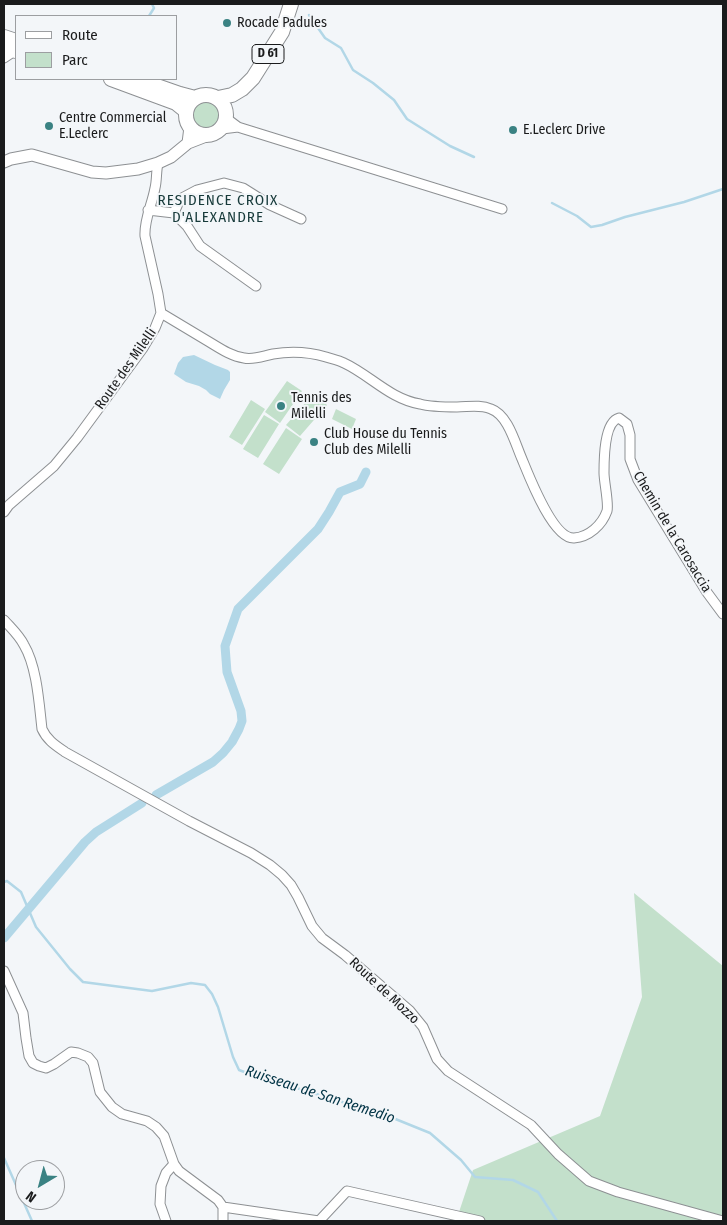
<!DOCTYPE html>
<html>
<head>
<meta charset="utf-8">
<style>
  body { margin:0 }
  #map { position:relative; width:727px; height:1225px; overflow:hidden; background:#f3f6f9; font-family:"Fira Sans Condensed",sans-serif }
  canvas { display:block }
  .frame { position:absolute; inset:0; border:5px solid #1a1b1c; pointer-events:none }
  .legend { position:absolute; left:15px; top:15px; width:162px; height:65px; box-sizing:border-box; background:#f3f6f9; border:1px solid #9c9ea1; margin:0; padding:6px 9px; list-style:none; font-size:15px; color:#1a1b1c }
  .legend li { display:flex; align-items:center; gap:10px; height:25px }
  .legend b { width:25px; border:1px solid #9c9ea1 }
  .north { position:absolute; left:15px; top:1160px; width:50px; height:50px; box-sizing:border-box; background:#f3f6f9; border:1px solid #9c9ea1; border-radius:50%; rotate:217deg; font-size:14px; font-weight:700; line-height:20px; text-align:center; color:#1a1b1c }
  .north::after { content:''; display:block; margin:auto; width:18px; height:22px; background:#3a8283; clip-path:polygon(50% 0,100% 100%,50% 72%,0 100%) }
</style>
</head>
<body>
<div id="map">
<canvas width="727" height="1225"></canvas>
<div class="frame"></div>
<ul class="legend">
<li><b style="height:6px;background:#fff"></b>Route</li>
<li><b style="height:14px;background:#c3e0cb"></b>Parc</li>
</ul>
<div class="north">N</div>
</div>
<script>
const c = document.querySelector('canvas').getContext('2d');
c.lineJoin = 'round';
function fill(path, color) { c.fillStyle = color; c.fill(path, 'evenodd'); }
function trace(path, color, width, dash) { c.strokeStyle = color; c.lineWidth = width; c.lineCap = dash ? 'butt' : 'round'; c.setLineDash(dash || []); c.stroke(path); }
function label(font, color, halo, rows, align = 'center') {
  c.font = font + ' "Fira Sans Condensed",sans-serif'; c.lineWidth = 4; c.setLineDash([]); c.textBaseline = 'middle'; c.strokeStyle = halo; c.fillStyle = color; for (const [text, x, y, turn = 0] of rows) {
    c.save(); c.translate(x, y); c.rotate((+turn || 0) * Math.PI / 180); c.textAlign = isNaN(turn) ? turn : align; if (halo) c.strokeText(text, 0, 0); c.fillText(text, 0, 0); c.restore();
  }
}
fill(new Path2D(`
  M191 115a15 15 0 1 1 30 0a15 15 0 1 1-30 0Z
  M287,381L302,391L280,423L265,412Z
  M314,393L327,405L300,436L286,425Z
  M251,400L265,409L242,445L229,437Z
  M336,409L356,419L352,429L332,419Z
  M264,415L279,424L258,458L243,449Z
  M286,428L302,439L279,474L263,464Z
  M634,893L723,966V1221H456L473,1170L600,1116L642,997Z`), '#c3e0cb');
fill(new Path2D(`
  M194,355L215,365L228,370L230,372V380L224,390L220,399L210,394L206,390L199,386L186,382L174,374L178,363L183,357Z`), '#b2d7e7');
trace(new Path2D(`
  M309,15L325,38L341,48L353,70L373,83L394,100L407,119L450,146L474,157
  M149,16L154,8L152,4
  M552,203L577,216L591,227L602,225L625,217L684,202L723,189
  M4,882L7,881L21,892L36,927L70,969L83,982L152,991L191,983L205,985L212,994L218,1007L233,1057L239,1070L255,1076L290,1086L388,1116L430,1133L461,1160L475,1177L513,1180L538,1192L557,1221
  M4,1158L32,1221`), '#b2d7e7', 2.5);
trace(new Path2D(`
  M156,795L213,762L223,753L232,742L239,729L242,721L241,711L227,672L225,646L238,609L318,529L329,512L340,492L360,484L366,472
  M4,938L85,842L96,832L142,803`), '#b2d7e7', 9);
const street = new Path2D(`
  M4,58L10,54L13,50
  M226,118L238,127
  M222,129L238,127L241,128L502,209
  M148,210L174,213L187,226L200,246L256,286
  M174,213L180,199L197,190L224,183L243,188L270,205L301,219
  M161,313C176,322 191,331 206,340C218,347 230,356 244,358C254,360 263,356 273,354C291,351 309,352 326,357C332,359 338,360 344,363C370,375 390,399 420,404C431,407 445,407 457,407C468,407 480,404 491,409C508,415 515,443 522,459C529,476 553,539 574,538C589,537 602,525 607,511C609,503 604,482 604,473C604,460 604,422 619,418L627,424L630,435V459L638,480L706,591L723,614
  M4,512L9,505L54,466L77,438L143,348L155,328L161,313L158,294L145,236C144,219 152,205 155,188C157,180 156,172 158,163
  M4,620C11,628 19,635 24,645C37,667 39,703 42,729C47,740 55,745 65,752L189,821L251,853L270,865L282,875L291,885L298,897L312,926L322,938L345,955L410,1011L423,1027L437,1059L448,1071L531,1125L558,1154L589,1181L618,1192L723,1221
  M4,971L23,1013L26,1038L29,1056L33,1063L39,1066L46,1068L54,1064L71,1052L78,1053L88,1057L93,1063L100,1092L112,1107L122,1114L147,1121L156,1127L164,1136L174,1164L179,1171L218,1200L223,1207V1221
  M223,1207L319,1221L347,1191L480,1221
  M166,1221L160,1204L161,1186L166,1173L174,1164`);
const secondary = new Path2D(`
  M188,143L190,127
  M4,162L11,159L32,155L92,172L106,173L138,169L158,163L171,157L188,143L206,136`);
const primary = new Path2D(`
  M4,37L16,41
  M4,47L16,51
  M111,79L176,103L186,111
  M137,79L180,94L195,98
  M186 115a20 20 0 1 1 40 0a20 20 0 1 1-40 0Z
  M218,98L232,95L242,89L253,78L282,32L291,4`);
trace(street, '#8d9093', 11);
trace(secondary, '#8d9093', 13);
trace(primary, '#8d9093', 16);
trace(street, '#fff', 9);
trace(secondary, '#fff', 11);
trace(primary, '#fff', 14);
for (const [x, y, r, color] of [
  [227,23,5,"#3a8283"],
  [49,126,5,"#3a8283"],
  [513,130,5,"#3a8283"],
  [281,406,5,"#3a8283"],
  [314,442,5,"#3a8283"]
]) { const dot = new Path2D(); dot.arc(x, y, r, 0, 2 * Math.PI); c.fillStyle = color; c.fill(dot); trace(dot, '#f3f6f9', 2); }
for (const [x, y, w] of [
  [268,54,32]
]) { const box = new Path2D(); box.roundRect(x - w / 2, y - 9.5, w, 19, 4); c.fillStyle = '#f3f6f9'; c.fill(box); trace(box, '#1a1b1c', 1); }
label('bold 12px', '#1a1b1c', null, [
  ["D 61",268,54]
]);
label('14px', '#1a1b1c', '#f3f6f9', [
  ["Rocade Padules",237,23],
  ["Centre Commercial",59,118],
  ["E.Leclerc",59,134],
  ["E.Leclerc Drive",523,130],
  ["Tennis des",291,398],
  ["Milelli",291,414],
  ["Club House du Tennis",324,434],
  ["Club des Milelli",324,450]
], 'left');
label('14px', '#1a1b1c', '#f3f6f9', [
  ["Route des Milelli",126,369,-55],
  ["Chemin de la Carosaccia",672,532,59],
  ["Route de Mozzo",384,991,43]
]);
c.letterSpacing = '1px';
label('15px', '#173a3a', '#f3f6f9', [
  ["RESIDENCE CROIX",218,201],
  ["D'ALEXANDRE",218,218]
]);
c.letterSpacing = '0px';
label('italic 15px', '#003345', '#f3f6f9', [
  ["Ruisseau de San Remedio",320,1095,18]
]);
</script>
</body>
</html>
